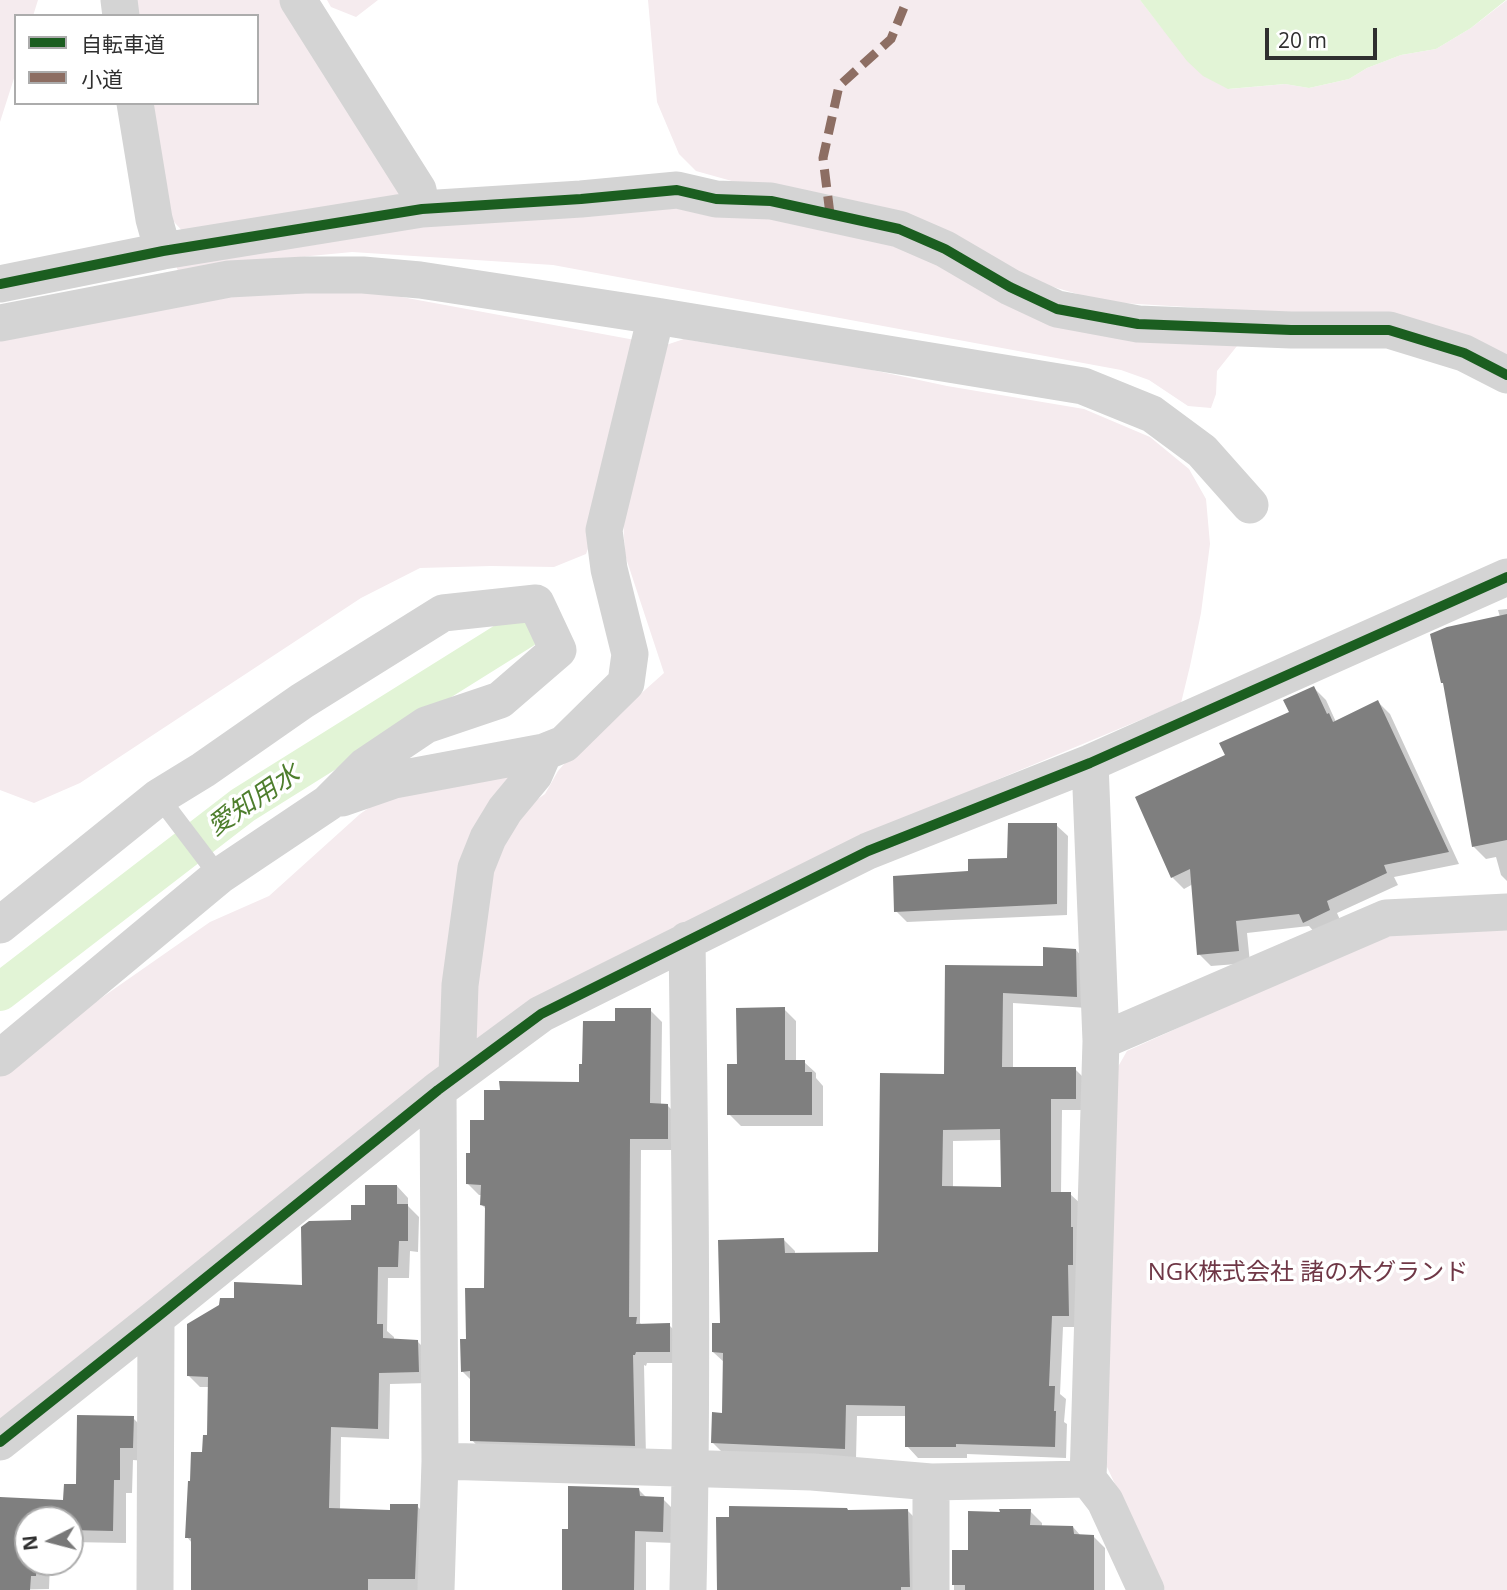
<!DOCTYPE html>
<html>
<head>
<meta charset="utf-8">
<style>
  body { margin:0 }
  #map { position:relative; width:1507px; height:1590px; overflow:hidden; background:#fff; font-family:"Open Sans","Noto Sans JP",sans-serif }
  canvas { display:block }
  .legend { position:absolute; left:14px; top:14px; width:245px; height:91px; box-sizing:border-box; background:#fff; border:2px solid #acacac; margin:0; padding:9px 12px; list-style:none; font-size:21px; color:#2f2f2f }
  .legend li { display:flex; align-items:center; gap:14px; height:35px }
  .legend b { width:35px; border:2px solid #acacac }
  .north { position:absolute; left:14px; top:1506px; width:70px; height:70px; box-sizing:border-box; background:#fff; border:2px solid #acacac; border-radius:50%; rotate:264deg; font-size:19px; font-weight:700; line-height:28px; text-align:center; color:#2f2f2f }
  .north::after { content:''; display:block; margin:auto; width:24px; height:32px; background:#787878; clip-path:polygon(50% 0,100% 100%,50% 72%,0 100%) }
  .scale { position:absolute; left:1265px; top:28px; width:112px; height:32px; box-sizing:border-box; border:4px solid #2f2f2f; border-top:0; padding-left:9px; font-size:21px; line-height:24px; white-space:nowrap; color:#2f2f2f; -webkit-text-stroke:5px #fff; paint-order:stroke }
</style>
</head>
<body>
<div id="map">
<canvas width="1507" height="1590"></canvas>
<ul class="legend">
<li><b style="height:9px;background:#1b5e20"></b>自転車道</li>
<li><b style="height:9px;background:#8d6e63"></b>小道</li>
</ul>
<div class="north">N</div>
<div class="scale">20 m</div>
</div>
<script>
const c = document.querySelector('canvas').getContext('2d');
c.lineJoin = 'round';
function fill(path, color) { c.fillStyle = color; c.fill(path, 'evenodd'); }
function trace(path, color, width, dash) { c.strokeStyle = color; c.lineWidth = width; c.lineCap = dash ? 'butt' : 'round'; c.setLineDash(dash || []); c.stroke(path); }
function label(font, color, halo, rows, align = 'center') {
  c.font = font + ' "Open Sans","Noto Sans JP",sans-serif'; c.lineWidth = 7; c.setLineDash([]); c.textBaseline = 'middle'; c.strokeStyle = halo; c.fillStyle = color; for (const [text, x, y, turn = 0] of rows) {
    c.save(); c.translate(x, y); c.rotate((+turn || 0) * Math.PI / 180); c.textAlign = isNaN(turn) ? turn : align; if (halo) c.strokeText(text, 0, 0); c.fillText(text, 0, 0); c.restore();
  }
}
fill(new Path2D(`
  M0,0H38L33,16H16V72L0,122Z
  M130,0H285L404,195L186,235L165,212L147,103H257V16H133Z
  M327,0H378L356,17L331,7Z
  M648,0H1140L1162,28L1229,89L1285,84L1309,88L1349,79L1367,68L1401,55L1436,49L1471,28L1507,0V362L1302,314L1105,302L1019,277L782,195L696,171L679,154L657,102Z
  M658,201L777,213L944,258L1236,342L1237,346L1217,371L1216,394L1211,408L1188,406L1149,380L1121,370L553,265L352,252L258,261L179,273L173,259L183,252Z
  M369,291L635,340L595,530L586,554L554,567L491,566L420,568L361,598L80,783L34,803L0,790V337L237,294Z
  M684,339L743,349L807,356L947,386L1084,409L1150,437L1189,469L1206,499L1210,544L1201,613L1190,666L1181,703L994,781L467,1050L483,884L515,815L545,794L558,771L571,756L664,673L625,555L623,518L666,345Z
  M524,768L502,800L449,1063L0,1422V1074L54,1031L210,922L269,896L360,814L382,799Z
  M1507,925V1590H1165L1107,1467L1111,1079L1127,1051L1401,927Z`), '#f5ebee');
fill(new Path2D(`
  M1140,0H1506L1471,28L1436,49L1401,55L1367,68L1349,79L1309,88L1285,84L1228,89L1203,76L1187,61Z`), '#e2f4d6');
fill(new Path2D(`
  M1507,609V881L1501,875L1496,857L1486,859L1473,846L1500,617L1498,610Z
  M1314,688L1326,700L1336,722L1378,702L1390,714L1459,864L1394,877L1398,885L1337,913L1341,922L1316,934L1309,926L1247,933L1250,963L1211,966L1199,954L1193,884L1184,889L1172,877L1227,756L1291,713Z
  M1056,825L1068,836L1067,915L907,922L896,911L970,872L1009,859Z
  M1076,950L1087,962V1008L1013,1003V1069H1075L1087,1081V1110H1062L1061,1193L1070,1194L1082,1205L1079,1327H1063L1060,1394L1066,1399L1064,1422L1067,1424L1066,1458L967,1454V1458H918L907,1446L906,1416H857L856,1459L724,1454L713,1443L724,1414L725,1363L713,1352L722,1324L784,1240L795,1251V1255L880,1254L946,1076L947,966L1045,967ZM1002,1140L1003,1189L953,1188V1141Z
  M784,1009L796,1021V1062H804L816,1073V1078L823,1086V1126H741L729,1114L738,1066Z
  M650,1010L662,1022L661,1105H667L679,1117V1150H641L640,1323L642,1325H669L681,1337V1363H647L646,1366L644,1365L646,1457L483,1452L472,1440V1381L462,1371L486,1290L487,1210L482,1205V1195H479L467,1183L471,1154L486,1122L581,1083L617,1023Z
  M397,1186L408,1198V1206L419,1217L418,1252L410,1251L409,1278H388L387,1331L394,1337V1341L418,1342L429,1353V1383L390,1384L389,1439L341,1437L340,1510L391,1512L417,1506L428,1517L426,1590H204L192,1543L187,1537L208,1437L209,1387H200L188,1375L235,1300L304,1287L367,1207Z
  M133,1418L146,1431V1461L133,1460L132,1493H126V1543L70,1542V1520H28V1562H50L49,1589L0,1590V1499L65,1502Z
  M639,1490L647,1498L663,1499L675,1511V1543L646,1542V1590H563L569,1531Z
  M847,1510L908,1511L920,1523L921,1590H719Z
  M1030,1511L1042,1523V1527H1073L1081,1536L1094,1537L1105,1548V1590H954V1552H969Z`), '#0003');
trace(new Path2D(`
  M0,992L243,805L523,630`), '#e2f4d6', 38);
fill(new Path2D(`
  M1507,614V840L1472,847L1443,683H1441L1430,634L1447,627Z
  M1314,686L1327,714L1329,713L1333,722L1378,700L1449,852L1384,865L1387,873L1327,901L1330,910L1303,923L1299,914L1236,921L1239,951L1197,955L1190,869L1171,878L1135,797L1225,755L1219,743L1289,712L1283,700Z
  M1008,823H1057V904L894,912L893,876L968,871V859L1007,858Z
  M1043,947L1076,949L1077,997L1003,993L1002,1067H1076V1099H1051V1192H1071V1227H1073V1265H1068L1069,1316H1052L1049,1386H1055L1054,1411H1056L1055,1447L956,1444V1447H905V1406L846,1405L845,1449L711,1443L712,1412L722,1413L723,1353L712,1352V1323H720L718,1240L784,1238L785,1253L878,1252L880,1073L944,1074L945,965L1043,966ZM1000,1129L1001,1187L942,1186L943,1130Z
  M785,1007V1060H805V1072H812V1115H727V1064H737L736,1008Z
  M615,1008H651L650,1103L668,1104V1139H630L629,1317H637L636,1324L670,1323V1352H636L635,1355H633L635,1446L470,1441V1371L461,1372L460,1339H466L465,1288H484L485,1206L480,1205L481,1185L466,1184V1153H470V1120H484V1090H500L499,1081L579,1082V1064H582L583,1021H615Z
  M365,1185H397V1204H408V1241H399L398,1267H378L377,1324H383V1338L418,1340L419,1372L379,1373L378,1429L331,1427L329,1508L390,1510V1504H418L415,1579H368V1590H191V1538H185L188,1481H190L191,1452H202L203,1435H207L208,1377L187,1376V1324L219,1305L220,1298H234V1282L302,1285L301,1227L309,1221L351,1220V1205H365Z
  M77,1415L134,1416L133,1448H120V1480H114L113,1531L70,1530V1520H28V1562H37L36,1576H31L30,1590H0V1497L63,1500L64,1484H76Z
  M568,1486L639,1488L640,1496L664,1497L663,1532L635,1531L634,1590H562V1529H568Z
  M729,1506L847,1508L848,1510L908,1509L910,1587H901V1590H717L716,1517H729Z
  M999,1509H1031L1030,1525L1073,1526L1074,1534L1094,1535V1590H965V1585H952V1550H968V1511L1000,1512Z`), '#7f7f7f');
trace(new Path2D(`
  M159,797L219,876`), '#d4d4d4', 19);
trace(new Path2D(`
  M119,0L121,16
  M298,0L418,190L422,209
  M135,103L154,219L163,251
  M0,284L163,251L422,209L581,199L677,190L716,199L771,201L899,229L945,249L1010,287L1057,309L1138,324L1291,330H1389L1464,353L1507,375
  M0,323L229,279L305,275H363L420,280L656,316L1083,386L1152,414L1202,451L1250,505
  M1090,763L1101,1041L1088,1479L1105,1501L1146,1590
  M342,798L394,780L544,752
  M0,925L159,797L203,770L302,701L443,613L536,603L558,650L500,700L426,725L365,766L328,803L219,876L0,1058
  M687,940C690,1157 693,1373 688,1590
  M1101,1041L1386,918L1507,912
  M457,1075L460,985L476,868L488,838L505,810L534,775L544,752L564,744L626,683L630,654L609,569L604,530L656,316
  M0,1442L156,1318L438,1090L541,1014L868,851L1090,763L1507,577
  M440,1461L812,1472L931,1482L1088,1479
  M155,1590L156,1318
  M436,1590L440,1461L438,1090
  M931,1590V1482`), '#d4d4d4', 37);
trace(new Path2D(`
  M830,214L823,158L839,86L891,39L907,0`), '#8d6e63', 9, [18, 9]);
trace(new Path2D(`
  M0,284L163,251L422,209L581,199L677,190L716,199L771,201L899,229L945,249L1010,287L1057,309L1138,324L1291,330H1389L1464,353L1507,375
  M0,1442L156,1318L438,1090L541,1014L868,851L1090,763L1507,577`), '#1b5e20', 10);
label('24px', '#6f3746', '#fff', [
  ["NGK株式会社 諸の木グランド",1308,1273]
]);
label('italic 26px', '#4e7e2d', '#fff', [
  ["愛知用水",254,801,-34]
]);
</script>
</body>
</html>
